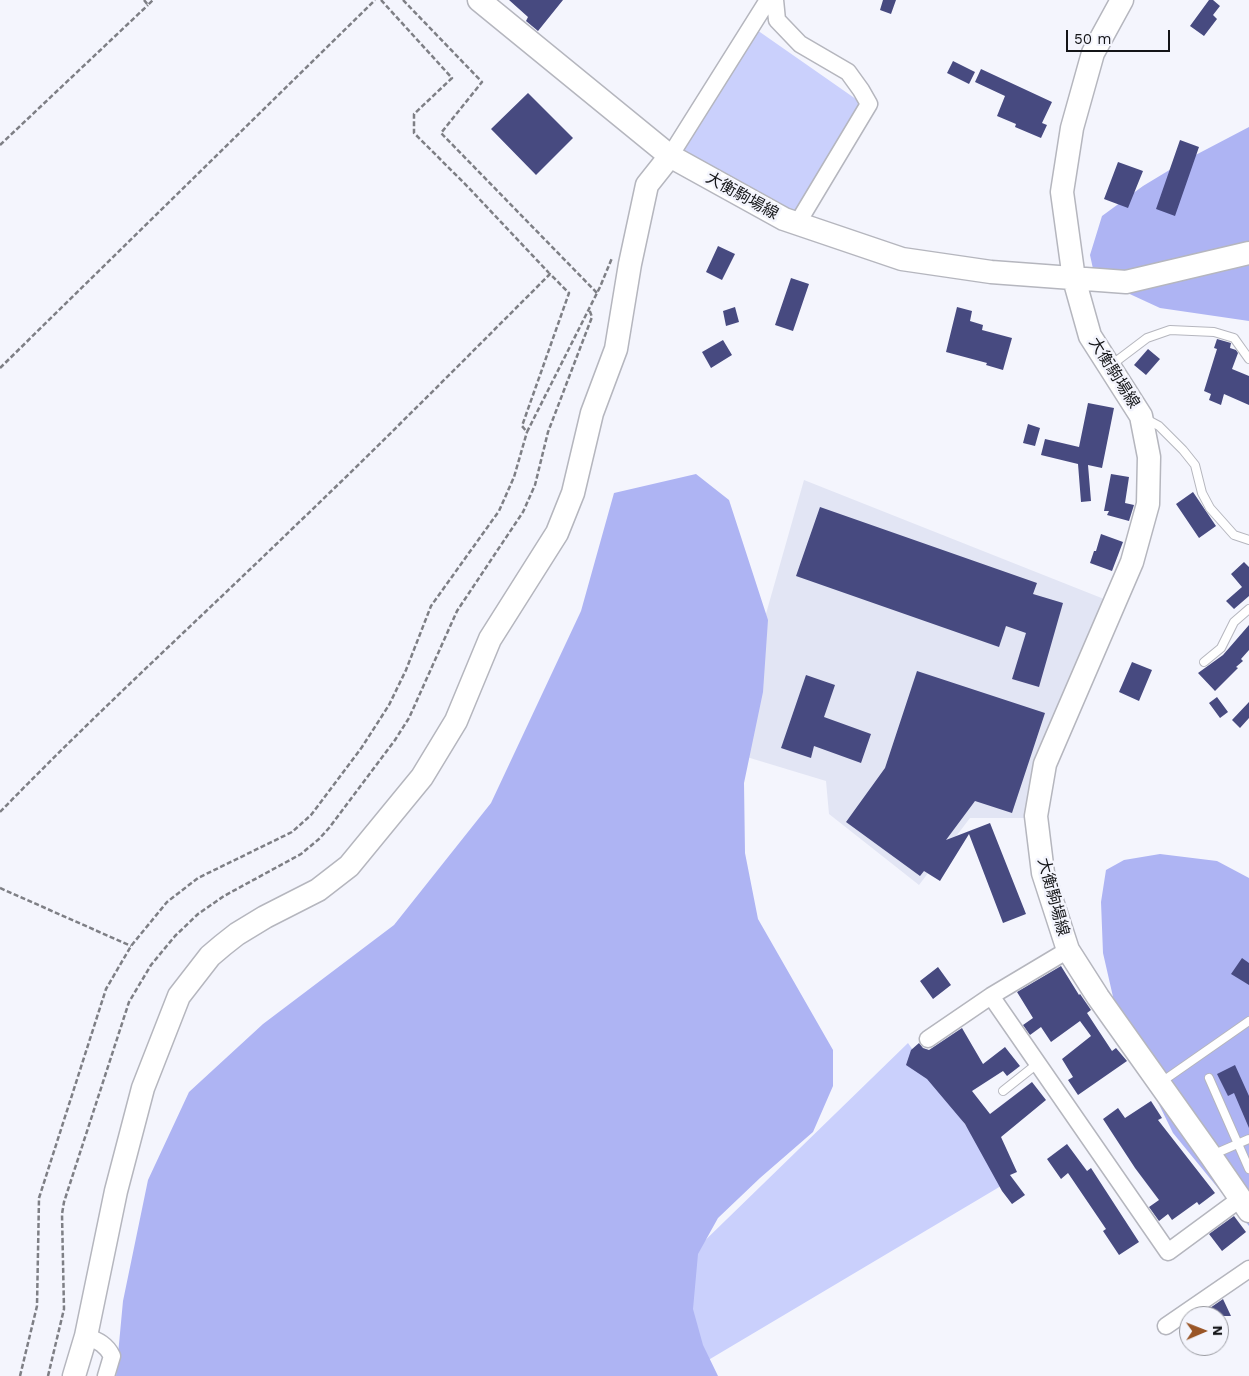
<!DOCTYPE html>
<html>
<head>
<meta charset="utf-8">
<style>
  body { margin:0 }
  #map { position:relative; width:1249px; height:1376px; overflow:hidden; background:#f4f5fd; font-family:"Work Sans",sans-serif }
  canvas { display:block }
  .north { position:absolute; left:1179px; top:1306px; width:50px; height:50px; box-sizing:border-box; background:#f4f5fd; border:1px solid #9a9ba1; border-radius:50%; rotate:89deg; font-size:14px; font-weight:700; line-height:20px; text-align:center; color:#141518 }
  .north::after { content:''; display:block; margin:auto; width:18px; height:22px; background:#995526; clip-path:polygon(50% 0,100% 100%,50% 72%,0 100%) }
  .scale { position:absolute; left:1066px; top:30px; width:104px; height:22px; box-sizing:border-box; border:2px solid #141518; border-top:0; padding-left:6px; font-size:15px; line-height:18px; white-space:nowrap; color:#141518; -webkit-text-stroke:4px #f4f5fd; paint-order:stroke }
</style>
</head>
<body>
<div id="map">
<canvas width="1249" height="1376"></canvas>
<div class="north">N</div>
<div class="scale">50 m</div>
</div>
<script>
const c = document.querySelector('canvas').getContext('2d');
c.lineJoin = 'round';
function fill(path, color) { c.fillStyle = color; c.fill(path, 'evenodd'); }
function trace(path, color, width, dash) { c.strokeStyle = color; c.lineWidth = width; c.lineCap = dash ? 'butt' : 'round'; c.setLineDash(dash || []); c.stroke(path); }
function label(font, color, halo, rows, align = 'center') {
  c.font = font + ' "Work Sans","Noto Sans JP",sans-serif'; c.lineWidth = 5; c.setLineDash([]); c.textBaseline = 'middle'; c.strokeStyle = halo; c.fillStyle = color; for (const [text, x, y, turn = 0] of rows) {
    c.save(); c.translate(x, y); c.rotate((+turn || 0) * Math.PI / 180); c.textAlign = isNaN(turn) ? turn : align; if (halo) c.strokeText(text, 0, 0); c.fillText(text, 0, 0); c.restore();
  }
}
fill(new Path2D(`
  M804,480L1104,599L1026,818H970L919,885L829,814L826,781L727,751Z`), '#e2e5f4');
fill(new Path2D(`
  M757,30L863,104L796,214L683,152Z
  M908,1043L1006,1183L705,1362L654,1290Z`), '#cad0fc');
fill(new Path2D(`
  M1249,127V321L1160,308L1095,278L1090,255L1102,216L1143,186L1186,160Z
  M696,474L729,500L768,620L763,692L744,783L745,853L758,919L833,1050V1086L813,1132L760,1178L718,1218L698,1254L693,1309L703,1345L718,1376H116L123,1301L148,1180L189,1092L263,1024L394,925L491,803L581,611L614,493Z
  M1160,854L1217,861L1249,878V1226L1173,1133L1119,1023L1103,953L1101,902L1106,870L1124,860Z`), '#aeb4f3');
fill(new Path2D(`
  M509,0H563L538,31L526,21L528,17Z
  M883,0H896L891,14L880,10Z
  M1209,0H1213L1220,6L1213,15L1217,19L1204,36L1190,26Z
  M953,61L975,72L969,84L947,73Z
  M981,69L1052,102L1042,123L1047,125L1041,138L1015,127L1016,124L997,116L1005,96L975,82Z
  M528,93L573,138L536,175L491,129Z
  M1180,140L1199,147L1175,216L1156,209Z
  M1118,162L1143,171L1128,208L1104,199Z
  M718,246L735,254L722,280L706,272Z
  M791,278L809,284L793,331L775,325Z
  M735,307L739,322L726,326L723,311Z
  M957,307L972,311L970,321L983,325L982,330L1012,338L1003,370L986,365L987,363L946,352Z
  M1217,339L1231,343L1230,348L1236,350L1238,353L1232,369L1249,376V405L1224,394L1221,405L1209,400L1211,394L1204,391L1217,349L1214,348Z
  M723,340L732,355L711,368L702,352Z
  M1148,349L1160,359L1146,375L1134,365Z
  M1088,403L1114,408L1102,468L1088,465L1091,501L1081,502L1078,464L1041,455L1045,439L1079,447Z
  M1028,424L1040,428L1035,446L1023,443Z
  M1111,474L1129,477L1125,503L1134,505L1129,521L1107,515L1109,511H1104Z
  M1193,492L1216,526L1199,538L1176,504Z
  M820,507L1037,583L1033,594L1063,603L1039,687L1012,679L1026,633L1006,626L999,647L796,576Z
  M1101,534L1123,542L1112,571L1090,563L1094,551H1096Z
  M1244,562L1249,567V596L1234,609L1226,601L1242,587L1231,574Z
  M1249,625V650L1241,659L1243,661L1236,667L1238,668L1215,691L1198,673L1223,655Z
  M1132,662L1152,670L1139,701L1119,692Z
  M917,671L1045,713L1012,813L975,801L946,840L990,823L1026,914L1003,923L969,834L940,881L924,871L920,876L846,822L885,768Z
  M806,675L835,685L824,717L871,734L861,763L814,746L811,758L781,748Z
  M1217,697L1228,712L1220,718L1209,703Z
  M1249,702V718L1240,728L1232,720Z
  M1242,958L1249,963V985L1231,974Z
  M1061,966L1079,995L1080,994L1091,1010L1087,1013L1112,1051L1116,1048L1127,1061L1078,1095L1068,1080L1073,1077L1062,1059L1091,1036L1080,1021L1051,1042L1041,1027L1030,1035L1023,1025L1033,1018L1017,992Z
  M938,967L951,985L933,999L920,981Z
  M962,1028L983,1064L1005,1047L1020,1066L1007,1076L1003,1071L972,1091L990,1114L1032,1082L1046,1100L1001,1137L1017,1172L1010,1175L1025,1195L1012,1204L1002,1191L965,1124L927,1079L906,1065L911,1050L919,1043L923,1048L929,1050Z
  M1235,1065L1249,1096V1128L1234,1093L1228,1096L1217,1074Z
  M1151,1101L1162,1118L1158,1120L1215,1193L1199,1205L1197,1202L1172,1220L1168,1214L1159,1221L1149,1207L1159,1200L1135,1168L1103,1119L1118,1108L1125,1118Z
  M1067,1144L1087,1171L1091,1168L1139,1242L1119,1255L1103,1231L1106,1229L1068,1173L1061,1179L1047,1159Z
  M1234,1216L1246,1232L1222,1251L1209,1234Z
  M1223,1299L1231,1316H1214L1210,1308Z`), '#474a80');
const lane = new Path2D(`
  M1110,366L1147,338L1170,330L1214,332L1234,338L1249,359
  M1146,419L1159,426L1183,450L1195,465L1202,493L1210,508L1234,535L1249,540
  M1204,662L1221,648L1234,622L1249,609
  M1209,1078L1249,1169
  M1160,1083L1249,1021
  M1003,1091L1037,1064
  M1212,1155L1249,1139`);
const street = new Path2D(`
  M775,0L777,20L800,44L848,72L861,90L869,104L797,224
  M670,156L768,0
  M991,996L1168,1252L1240,1199
  M928,1039L991,996L1068,950
  M1166,1326L1249,1269
  M86,1336C98,1341 106,1344 112,1356L106,1376`);
const secondary = new Path2D(`
  M479,0L670,156L784,219L902,259L991,272L1126,282L1249,253
  M1122,0L1093,53L1072,128L1062,192L1074,279L1090,336L1141,416L1149,457L1148,504L1132,562L1045,764L1036,816L1043,873L1068,950L1098,997L1211,1156L1249,1211
  M74,1376L86,1336L116,1191L143,1088L179,996L210,956L223,945L237,934L265,917L318,890L349,866L422,777L456,721L490,639L557,533L573,493L592,413L616,349L630,264L647,185L670,156`);
trace(lane, '#b5b6be', 10);
trace(street, '#b5b6be', 19);
trace(secondary, '#b5b6be', 25);
trace(new Path2D(`
  M144,0L148,5L153,0
  M381,0L452,78L414,114V133L468,187L549,273
  M403,0L482,82L441,133L597,293
  M0,145L148,5
  M0,368L375,0
  M0,812C95,714 196,622 294,527C381,444 465,359 550,274L569,293L522,426L527,432L600,287L612,258
  M0,888L131,946
  M20,1376L37,1306L39,1198L106,989L131,946L167,902L198,878L292,832L311,815L362,747L389,705L406,670L431,606L499,511L514,477L527,432
  M48,1376L64,1309L62,1214L64,1202L129,1002L151,965L175,936L198,914L224,896L301,854L319,839L329,828L395,740L409,718L457,611L523,512L535,485L548,432L592,317L589,309`), '#7e7f85', 2.5, [5, 2.5]);
trace(lane, '#fff', 8);
trace(street, '#fff', 16);
trace(secondary, '#fff', 22);
label('16px', '#141518', '#f4f5fd', [
  ["大衡駒場線",742,196,29],
  ["大衡駒場線",1114,373,58],
  ["大衡駒場線",1053,897,75]
]);
</script>
</body>
</html>
